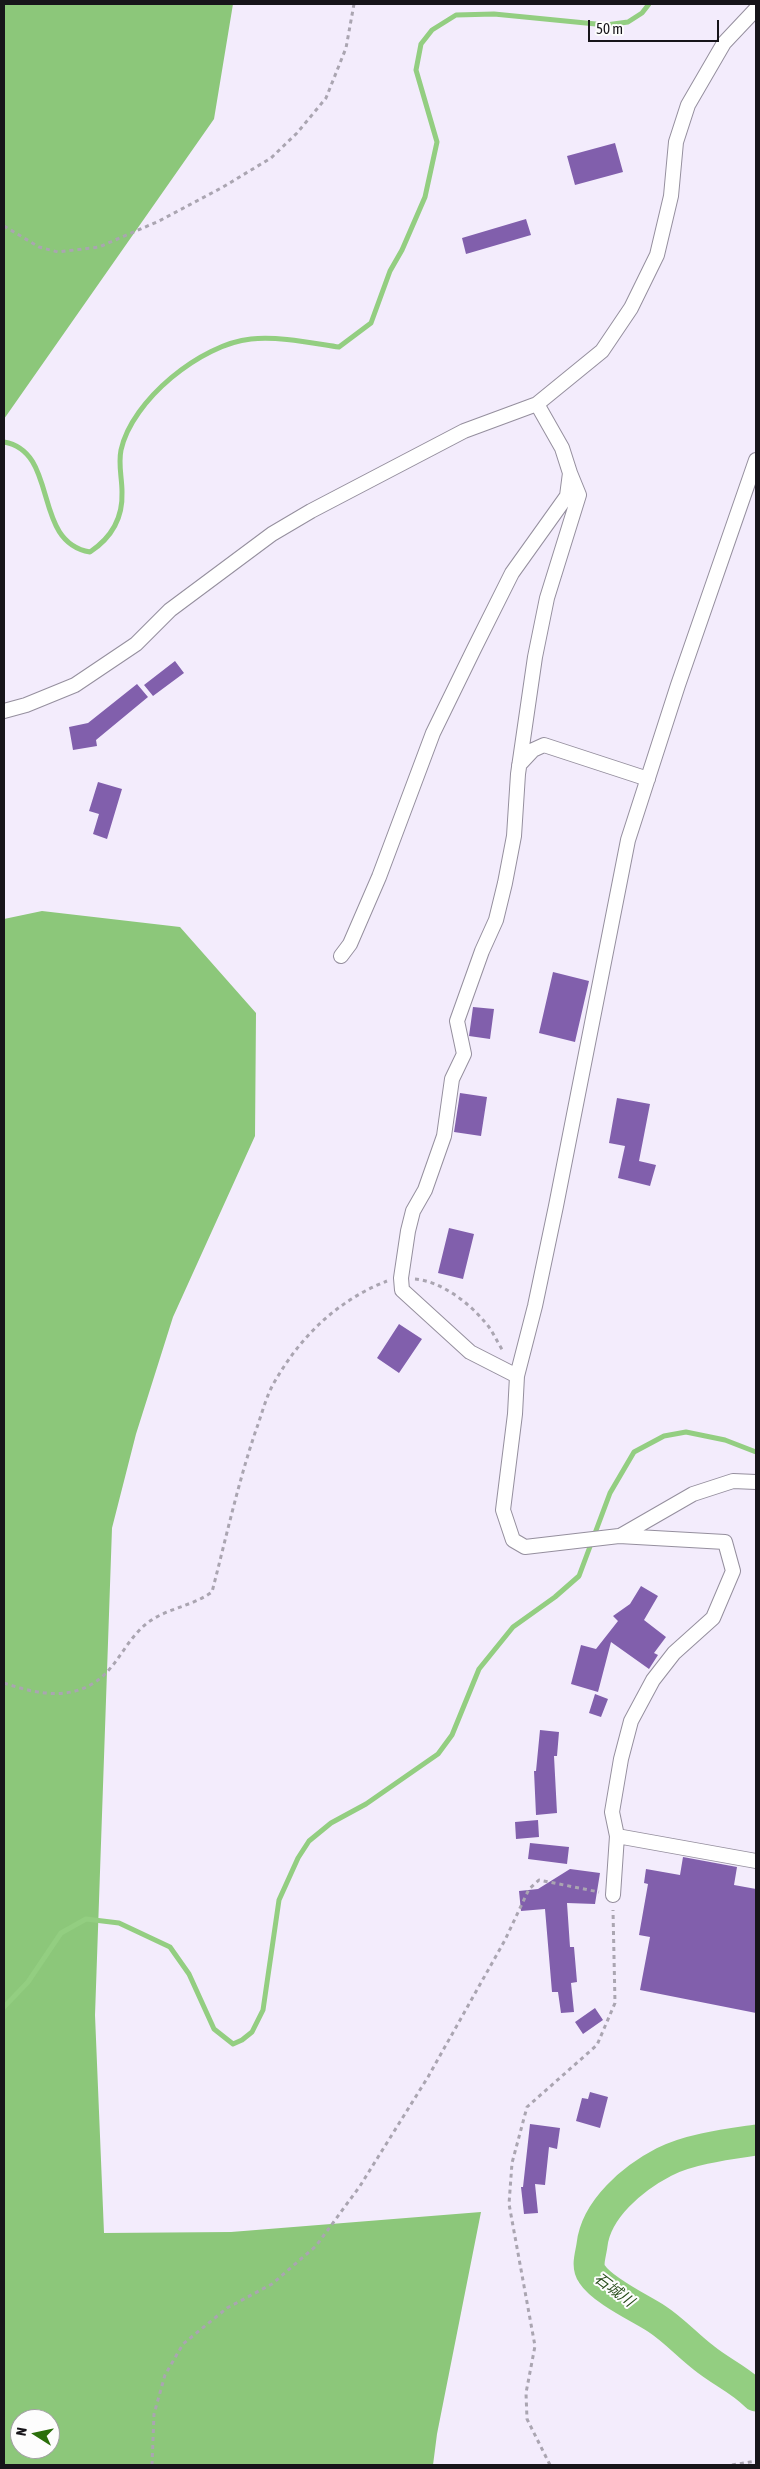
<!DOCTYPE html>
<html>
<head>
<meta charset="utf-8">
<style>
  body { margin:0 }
  #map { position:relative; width:760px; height:2469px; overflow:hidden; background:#f3ecfc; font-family:"Asap Condensed",sans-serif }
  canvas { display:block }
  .frame { position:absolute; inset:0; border:5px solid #17151a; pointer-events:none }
  .north { position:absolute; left:10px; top:2409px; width:50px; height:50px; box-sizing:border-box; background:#fdfdfd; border:1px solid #a1a0a2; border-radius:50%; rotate:280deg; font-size:14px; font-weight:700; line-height:20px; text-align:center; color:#17151a }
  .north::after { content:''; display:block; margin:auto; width:18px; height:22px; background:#2b6f0b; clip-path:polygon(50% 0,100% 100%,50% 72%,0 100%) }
  .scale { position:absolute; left:588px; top:20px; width:131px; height:22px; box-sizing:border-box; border:2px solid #17151a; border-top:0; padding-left:6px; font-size:15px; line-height:18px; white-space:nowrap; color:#17151a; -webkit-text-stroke:4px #fdfdfd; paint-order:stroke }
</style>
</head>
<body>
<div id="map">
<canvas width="760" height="2469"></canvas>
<div class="frame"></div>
<div class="north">N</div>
<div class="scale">50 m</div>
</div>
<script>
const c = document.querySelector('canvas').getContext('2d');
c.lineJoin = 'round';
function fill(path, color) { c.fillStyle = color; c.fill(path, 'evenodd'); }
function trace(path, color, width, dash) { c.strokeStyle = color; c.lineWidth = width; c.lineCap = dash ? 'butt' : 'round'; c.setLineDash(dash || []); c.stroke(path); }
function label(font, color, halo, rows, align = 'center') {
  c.font = font + ' "Asap Condensed","Noto Sans JP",sans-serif'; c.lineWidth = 4; c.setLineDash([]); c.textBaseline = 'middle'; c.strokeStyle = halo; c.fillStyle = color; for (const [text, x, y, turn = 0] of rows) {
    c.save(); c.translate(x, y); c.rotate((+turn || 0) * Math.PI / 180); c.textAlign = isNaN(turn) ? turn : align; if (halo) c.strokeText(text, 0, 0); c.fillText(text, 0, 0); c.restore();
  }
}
fill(new Path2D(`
  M4,4H233L214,119L4,419Z
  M42,911L180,927L256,1013L255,1136L173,1317L136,1434L112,1528L95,2015L104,2233L231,2232L481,2212L437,2434L433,2465H4V919ZM20,2419H50V2449H20Z`), '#8cc77a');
trace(new Path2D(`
  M4,442C60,452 31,542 90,552C111,538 123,518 122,492C122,477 118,465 121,450C132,400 201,344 251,339C278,336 312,343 339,347L371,323L390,271L402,250L425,197L437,142L416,70L421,44L432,30L456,15L494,14L606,25L628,22L642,13L649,4
  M4,2007L28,1982L61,1933L86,1919L119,1923L170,1947L189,1974L214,2029L233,2044L242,2040L252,2032L263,2010L279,1900L298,1858L309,1841L331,1823L366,1804L438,1754L452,1735L479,1669L513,1627L555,1597L579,1576L610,1493L634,1452L664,1436L686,1432L725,1440L756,1452`), '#93ce81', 5);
trace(new Path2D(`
  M756,2140C729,2144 688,2149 664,2162C633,2178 596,2209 592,2245C591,2254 586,2266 592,2274C603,2291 640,2308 657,2319C674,2330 688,2346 704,2358C721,2372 741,2380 756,2396`), '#93ce81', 31);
fill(new Path2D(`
  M615,143L623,172L575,185L567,156Z
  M526,219L531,235L466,254L462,238Z
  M175,661L184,673L153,696L144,685Z
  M137,684L148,697L96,740L97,746L73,750L69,727L88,723Z
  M98,782L122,789L107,839L93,834L99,814L89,811Z
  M553,972L589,981L575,1042L539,1033Z
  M473,1007L494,1009L490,1039L469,1036Z
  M460,1093L487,1097L481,1136L454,1132Z
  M617,1098L650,1104L639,1161L656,1165L650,1186L618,1178L625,1146L609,1143Z
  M449,1228L474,1234L463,1279L438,1273Z
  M399,1324L422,1339L399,1373L377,1358Z
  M641,1586L658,1596L644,1620L666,1637L654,1653L658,1655L649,1669L611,1642L598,1692L571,1684L581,1645L596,1649L618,1621L613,1616L630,1604Z
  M595,1694L608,1699L601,1717L589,1713Z
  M540,1730L559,1732L557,1756H554L557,1813L536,1815L534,1771H536Z
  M538,1820L539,1837L516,1839L515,1822Z
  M530,1843L569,1847L567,1864L528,1859Z
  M683,1857L737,1867L734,1885L756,1889V2013L640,1990L650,1937L639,1935L648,1884L644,1883L646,1869L680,1875Z
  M570,1869L600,1873L595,1904L567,1903L570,1947H574L577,1982L571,1983L574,2012L561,2013L558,1992H552L545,1909L521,1911L519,1891L538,1889Z
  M595,2008L603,2020L583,2034L575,2022Z
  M590,2092L608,2097L600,2128L576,2121L582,2098L588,2099Z
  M530,2124L560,2128L557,2149L549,2147L545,2185L535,2184L538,2213L524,2214L521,2187H523Z`), '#815fac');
const street = new Path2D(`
  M4,711L26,705L75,685L136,644L170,610L272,534L311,511L464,431L537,404L602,351L631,308L657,255L671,196L676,142L688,105L724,43L756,9
  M519,765L533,750L544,745L648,779
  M341,956L350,944L379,877L433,733L474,649L512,573L567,496L570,473L562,448L537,404
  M517,1376L470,1352L402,1290L401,1278L408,1231L413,1211L425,1190L444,1136L452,1079L464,1054L457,1021L482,951L496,920L505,883L514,836L518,774L535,657L547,598L579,495L570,473
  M620,1536L693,1494L733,1481L756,1482
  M617,1836L756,1861
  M613,1895L617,1836L612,1812L621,1759L631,1721L653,1680L674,1653L713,1618L733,1571L725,1542L619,1536L525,1547L513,1540L503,1510L515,1414L517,1376L535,1306L556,1206L628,840L678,685L756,460`);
trace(street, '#958f9e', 16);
trace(new Path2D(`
  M4,226L39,247L58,252L99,247L159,221L223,187L271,158L297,133L326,98L346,48L354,4
  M415,1279C440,1281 468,1302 484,1321C492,1329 497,1342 503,1351
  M4,1683C39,1695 76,1702 105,1674C120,1659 129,1638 146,1624C166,1608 191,1607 212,1592C226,1538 238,1483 256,1430C262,1414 266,1396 275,1381C301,1336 338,1300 387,1281
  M152,2465L154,2414L165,2375L183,2344L227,2308L272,2284L316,2246L360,2186L428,2077L505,1940L529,1889L539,1880L599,1892
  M550,2465L527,2419L526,2393L535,2346L509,2204L512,2163L527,2107L597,2045L615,2003L613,1910
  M732,2465L756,2461`), '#aaa5b1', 3, [4, 4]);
trace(street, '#fff', 14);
label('italic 15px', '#264c19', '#fdfdfd', [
  ["石城川",614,2290,37]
]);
</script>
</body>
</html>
